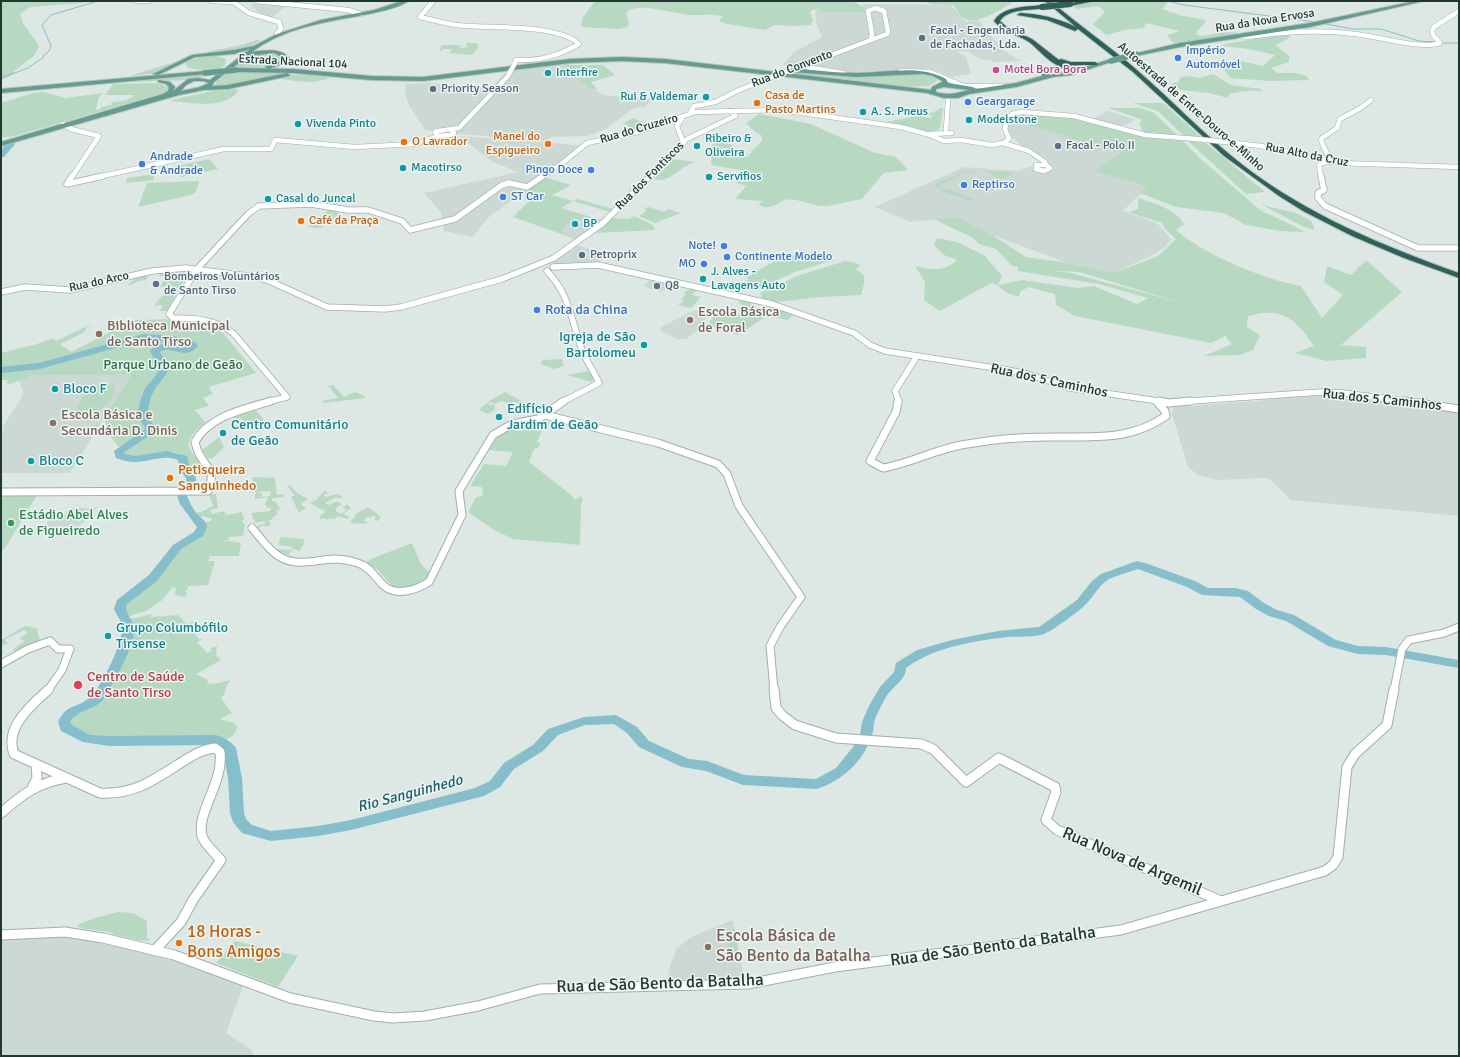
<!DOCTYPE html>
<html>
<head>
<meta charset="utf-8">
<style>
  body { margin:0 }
  #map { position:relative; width:1460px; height:1057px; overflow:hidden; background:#dde8e4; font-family:Signika,sans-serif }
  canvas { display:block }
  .frame { position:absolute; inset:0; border:2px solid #203732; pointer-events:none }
</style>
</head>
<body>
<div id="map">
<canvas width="1460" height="1057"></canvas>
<div class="frame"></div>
</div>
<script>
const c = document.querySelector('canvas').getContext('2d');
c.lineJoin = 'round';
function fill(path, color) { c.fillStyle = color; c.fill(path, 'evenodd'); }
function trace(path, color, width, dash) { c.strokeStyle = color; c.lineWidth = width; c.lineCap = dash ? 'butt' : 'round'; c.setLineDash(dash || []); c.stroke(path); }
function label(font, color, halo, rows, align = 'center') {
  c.font = font + ' Signika,sans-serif'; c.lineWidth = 3; c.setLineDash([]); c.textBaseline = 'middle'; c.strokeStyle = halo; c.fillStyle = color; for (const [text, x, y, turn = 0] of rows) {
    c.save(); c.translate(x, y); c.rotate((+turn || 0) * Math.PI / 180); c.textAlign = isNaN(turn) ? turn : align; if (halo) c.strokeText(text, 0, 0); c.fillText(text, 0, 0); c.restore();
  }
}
fill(new Path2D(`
  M256,3L288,5L272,17L264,16L257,11L251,5Z
  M863,4L951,5L966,22L978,20L1003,50L1021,61L993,62L991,60L979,59L968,51H956L966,57L971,74L950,77L938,71L927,69L852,72L783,65L794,52L822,37L817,25L815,12L822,8H863Z
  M568,63L602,95L652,99L645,107L634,108L604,130L587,136L551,137L549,141L459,134L425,130L409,105L405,94L406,84L430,83L490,89L506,72Z
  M1108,111L1136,120L1118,128L1148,186L1123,211L1157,223L1171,239L1164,248L1154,254L1114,273L1068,263L992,235L957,217L910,222L875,207L964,167L1018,171L1046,161L1021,145L1013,138L1007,129L1008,123L1015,115L1090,120Z
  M459,136L566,144L585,146L489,217L472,237L444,231L441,212L424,193L518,172L493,162Z
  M585,216L601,220L576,239L555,232L561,224Z
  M576,245L600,252L602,257L598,261L600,262L597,264L557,265L554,263V261L559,256L573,250V246Z
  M652,278L669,282L671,285L661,292L643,286Z
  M697,310L708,311L710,313L697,331L686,339H677L660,330L661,327L692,311Z
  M34,375H131L70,473H1V435L5,429H1L22,397L23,392L19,380Z
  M1342,395L1459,412V516L1291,500L1268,478L1217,480L1198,475L1188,467L1172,414L1174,407L1258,401L1284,397Z
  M70,508H96V509L75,531H42L52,515H65Z
  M733,920L744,977L675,980L668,977L670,966L676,951L675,950L681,945L693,936Z
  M66,937L121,947L188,965L243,986L226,1033L252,1050L253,1056H1V939Z`), '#ccd8d3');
fill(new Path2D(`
  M1,1H92L83,3L31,7L20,14L23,23L39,46L34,56L14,71V74L1,80Z
  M596,1H852L864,7L865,12H815L821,8L813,10L810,12L813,21L811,25L797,26L774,25L765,30L727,24L719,21L723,16C711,14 704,15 692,15C677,15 636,0 626,13L629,23L628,27L618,29L581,27L583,17C589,11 591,4 596,1Z
  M928,1H1014C1005,8 977,25 965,19C958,16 958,9 953,5L929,4Z
  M1100,1H1164L1168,2L1162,9L1183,16L1206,20C1204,26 1198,28 1196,34C1203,38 1211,34 1218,33C1227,32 1237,32 1245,34L1173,43L1167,35L1180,31L1146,23L1144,28L1125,30L1106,35L1093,24L1105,12L1098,6L1076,9L1073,5Z
  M1290,35L1288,39L1275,45L1289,56V62L1271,68L1278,73H1295L1307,76L1309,80L1270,81L1230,78L1222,67L1228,62L1241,61L1263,66L1275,55L1249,49L1222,46L1225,44L1271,36Z
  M257,40H261C240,55 214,48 190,56C180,59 172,66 163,70C153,74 143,75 132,76L133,75L178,61L188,56L241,45Z
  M458,41L479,44L477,47H479L472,55L449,53L453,49H443L441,51L445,52L439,51L442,45H460L461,48L469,47L466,46L468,42Z
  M267,53L278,54L284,57C281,70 244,68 233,68L252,56Z
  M216,56L226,59L225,65L209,76L186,80L100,83L202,73V70L188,68L185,63L199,57Z
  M567,65H603L615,75L591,82L597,89H590L565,66Z
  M255,71L304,73C274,75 245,86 215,86L217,79L228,72Z
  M790,72L845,75L920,73L931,75L936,78L937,81L929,86L906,87L785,73Z
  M1213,74L1231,85L1261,89L1262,91C1250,90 1241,91 1229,94L1228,98L1209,93L1181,90L1171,84L1179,82L1180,77L1189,76L1200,78Z
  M290,75H312L330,78C312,85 294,81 275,78Z
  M158,83L168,87L167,92L11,137H1V103L33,93L44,92L65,98L103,93L98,99L96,110L100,109L101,107L112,105L111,102C120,102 129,100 135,95H105L113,84Z
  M226,88L239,90C227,110 190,103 171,101V100Z
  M1133,103H1163L1203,139L1185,137L1158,111Z
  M940,108H943L940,128L936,131L929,132L881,123C895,121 918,113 930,118L933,116L929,115H917L935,112Z
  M1108,108H1139L1153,112L1178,136L1143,132L1139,123L1143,120Z
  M759,114L811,124L875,153L896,157L908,170L884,173L862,199C850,201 830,207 819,206C809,204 795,198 785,200C777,203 770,211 759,205L762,201L735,199L746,186L736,183L746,171L711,165L713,139L732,145L734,149H743L741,153H738V156L747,157L762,141L761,135L755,132L746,123Z
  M1018,114L1075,117L1130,132L1181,139L1202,160L1260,210L1306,232L1279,231L1246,225L1224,213L1176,207L1140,193L1147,186L1094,171L1122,153L1010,120Z
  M633,118L652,126L638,131L623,123Z
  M1187,140L1205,143L1211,147L1265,192L1246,194Z
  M209,159L218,169L182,177L173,167Z
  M671,159L696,162C680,165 671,184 654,179L670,164L668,163V161Z
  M970,171L1011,172L1013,173C1010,175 1006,178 1002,179C997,180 994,176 991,174C986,169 969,172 963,174L940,185L941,187L975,199L971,201L941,191L942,190L935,187L936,184L958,174L961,175L963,174L961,173Z
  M154,174V180L126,183L127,178Z
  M543,177L571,185L552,195L573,201L578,199L613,209L610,212L573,201L561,208L601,220L586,222L579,219L569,223L561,231L567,233L565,235L578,238L576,239L513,217L533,197L522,193Z
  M199,181L196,192L191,195L138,207L147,183Z
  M1138,198C1156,204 1174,208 1184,224L1176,230C1203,254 1265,280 1301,286L1322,318L1343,295L1324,282L1327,266L1351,275L1366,260L1402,292L1341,345L1366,347V358L1327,361L1295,353L1314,346C1296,319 1281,306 1248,316L1247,327L1260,335L1253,350L1240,355L1204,356L1232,344L1225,336L1211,343L1075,316L1056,305L1055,294L1028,287L1020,292L1019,297L1007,293L997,285L991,283L940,311L924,300L925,282L915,266C930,270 946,272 957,260L944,255L934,245L937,238L957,242L985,256L1002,276L998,285L1022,280L1078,288L1094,286L1137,304L1148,298L1099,284L1018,271V267L1012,266L996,249L979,244L973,238L934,219L957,217L992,235L1026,257L1068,263L1114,273L1158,256L1176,239L1165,229L1162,223L1128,212L1138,209ZM1054,271L1079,272L1182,303L1071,273Z
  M1262,205L1296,213L1311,221L1315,230L1306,228Z
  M644,206L647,208L649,207L664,212L668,209L681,213L655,223L639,216L646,211Z
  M331,210L340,213L321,228L308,227L327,211Z
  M634,216L653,225L655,230L596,233L613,218L629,219Z
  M785,255H821L834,260L795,272L760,288L746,281L749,279L746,278Z
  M845,261L856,263L861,266L855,269L864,275V284L861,295L822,297L775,302L760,299L762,295L760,293L800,275Z
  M186,271L188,274L180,288H173V286L160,287L164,280H174L179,276H159L161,273L148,275L146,280L139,281L128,286C139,269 168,272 186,271Z
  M692,287L699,288L692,295L701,297L691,308L678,305L684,301L681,299L686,294L684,293Z
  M172,295L175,297L167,311H160L163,305L154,306L162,296Z
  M740,299L752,301L750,307L766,310L771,306L794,315L787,320L767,316L738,335L708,325L717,310L739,315L746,309L740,308L743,305L739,303L740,301H738Z
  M183,319L182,322C197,323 210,324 223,333L256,373L209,387L213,394L203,398L209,406L195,410L206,423C198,428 185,439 190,449C193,455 198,460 201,466L189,470L186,458L182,455L174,452H157L137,458L125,457L121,453L122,449C111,440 107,432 104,418L131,375H34L10,384L6,383L8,380H1V353L37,344L53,338L56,341L91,324H92L85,328L87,329L104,323L85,330V332L60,344L71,352L134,320Z
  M562,359L564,366L554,369L540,364L543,360Z
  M588,371L594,376V380L591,382L567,375Z
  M101,384L113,385L115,388C112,404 96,417 79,413L76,408L88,390Z
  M333,385L344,397C352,393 356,389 366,398L324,403L322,401L338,398L331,389L332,388H330L328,386Z
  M505,392L525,403V405H523L514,402L510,404L501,401L496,404L490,402L488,404L495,405L494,408L496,409L488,414L479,410L491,400Z
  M255,409L264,420L262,421L263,423L250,428L248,425L237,428L242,426L241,423L243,422L240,418L235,419L233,416Z
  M546,421L537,442L540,443L539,447L534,449L529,462L570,494L575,500L581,496L583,502L581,503L580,545L513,539L494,530L468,512L476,497L483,496L482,487L470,486L484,464L506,466L513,452L488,450C503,426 519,424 546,421Z
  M219,437L224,447L213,458L208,459L202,450Z
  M252,477L275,478L277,495L283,494L284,497L273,498L271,501L276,502L280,509L276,511L278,514L272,518L274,519L269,520L271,525L265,527L264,525L258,528L257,526L266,523L264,521L255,523L251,513L270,511L271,508H267V506L265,505L268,497L255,499V494L257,492L262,494V497L270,496L271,491L255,492Z
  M289,484L297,493L308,499L301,504L306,509L299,512L298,511L291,496H295L288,487Z
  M324,491L329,493L325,494L324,496L326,497L337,494L343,496L339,499L336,497L325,503L329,505L337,501L342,504L336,508V511L341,514L339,515L347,510L343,508L347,504L351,508L343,514L350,517L347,519L338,516L334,519L330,518L328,520L324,518L319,520L321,515L326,512L310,503L318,499L317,498L322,494Z
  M209,494H216L218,508L210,510L212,514L224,511L226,515L242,512L244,520H242L243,524H245L243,536L229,537L228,540H223L241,543L239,556H210L208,561H215L208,585L188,586V589L185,591L187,592L186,597L175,595L176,588L173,587L161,601L146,611L125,617L121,608L122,603L154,579L178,547L201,533L204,523L210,521L213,519L202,516L200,519L193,513L201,512L213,506Z
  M1,495H34L36,497L5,548L1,551Z
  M368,507L381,517L380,519L377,521L373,520L376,519L374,517L377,516H372L371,518L367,516L364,521L369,523L358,524L350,523L352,522L350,521L356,516L354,515Z
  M281,537L303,539L305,541L300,551L293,549L288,555L280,552L276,549L291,550L293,547L278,545Z
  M412,543L421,564L430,573C421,587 406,590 392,586L378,570L366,563L371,559Z
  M152,614L151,617L178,615L187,624L194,621L192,625L194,626L192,628L194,629L196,626L198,629L195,630L197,633L195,634L199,639H203L197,642L207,653L211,651V648L217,646L216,655L221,660L196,674L208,680L207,684L220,683L222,682L230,680L225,690V693L221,698L232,713L220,719L234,723L237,726C237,735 229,738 222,742L216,739L89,738L69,728L66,724L70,713L97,701L123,653L130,634L127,620Z
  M25,626L39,629L37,631L40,640L14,651L12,650L25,641L19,639L28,633L24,630L4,640L8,643L5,645L1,643V640Z
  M118,912L133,913L147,921V938L150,941L137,940L115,935L110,932L80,928L77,925L92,919Z
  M735,929L739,955L729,956L724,931Z
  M235,941L298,956L278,987L216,963Z`), '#b7d9c2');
trace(new Path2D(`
  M1168,1L1184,5L1315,22
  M1326,24L1353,29H1381L1419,41L1434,42
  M1443,43H1459
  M1,78L28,68L44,57L43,56L49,51L51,46L42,25L51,15L98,1`), '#87becc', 1);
fill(new Path2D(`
  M7,141H13L15,144L4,157H1V151Z
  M144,334L174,336L195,342L198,346C184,362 171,344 160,352L169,368C166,376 161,381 156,387C150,396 149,406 147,416L155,427L152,434L124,452L125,454L135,456L167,451L187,456L190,470L196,478V481L186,493C189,501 192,508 197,514C202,519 206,520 207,527L203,536L181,549L157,581L126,605C125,614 134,620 134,630C134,649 112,685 102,701C93,710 77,710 70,722L72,725L90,735L109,736L216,735C223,737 232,742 236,748L242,778L244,813L246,819L252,825L271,831L318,826L351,820L475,788L490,781L504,763L533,745L548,729L584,717L616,715L637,727L649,741L689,759L707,761L744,775L816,779L836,768L853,747L860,735L862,722L869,706L880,687L894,672L896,663L917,650L952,640L998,631L1039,627L1077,600L1092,581L1101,574L1137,561L1148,564L1195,581L1208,588H1235L1248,591L1264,603L1277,610L1294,615L1336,640L1358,646L1386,647L1459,660V668L1386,655L1358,654L1328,646L1286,621L1269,616L1256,609L1240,597L1202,595L1187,587L1138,569C1129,572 1118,575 1109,579C1099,585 1094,596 1086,604C1081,610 1052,631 1044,634C1032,638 1020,636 1008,637C974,641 934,647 906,668C906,680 892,687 886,697C882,705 876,714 874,723C873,727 874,731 872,735C864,761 842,781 817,789L743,785L706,771L682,767L639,747L627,733L614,724L585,725L558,735L543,751L514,769L500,787L484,796L351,830L318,836L271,841L242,833L233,822L230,813L228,778L223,750L214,745L109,746L83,742L61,731L58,722C68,702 75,710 89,698C101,689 124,641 122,626C121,619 116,615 114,609L117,600L149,575L173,545L194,532L197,527L180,504L176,493L186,481V478L180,470L178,460C163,454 150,462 135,462C128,462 122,460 116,458L114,451L144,430L145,427L137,416C139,406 141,396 146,387C151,381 157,376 159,368L150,351C160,339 171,347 184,348L188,346L174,342L144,340L40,369L1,373V367L39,363Z`), '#87becc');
const minorFar3 = new Path2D(`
  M136,1H149
  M211,1L235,2
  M232,1L249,13L279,22L281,29L277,33
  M256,1L348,10L361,14
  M433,1L420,17C432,20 444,23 456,25C486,29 558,23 579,44C558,56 540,61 516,60L514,65
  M1239,36C1253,38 1267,34 1282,33C1306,31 1331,31 1355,34C1376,36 1423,50 1440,43L1433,35L1432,31L1434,27L1459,11
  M800,66L843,73
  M901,71L930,72L964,86H1001
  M786,72L887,34L888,32L884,11L875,8L868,11L872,34L871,39
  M704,104L715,102L739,90L772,77
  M690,113L694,106L707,104
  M682,118L677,126L683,142
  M63,124L71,129L99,136L72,177
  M946,130L948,101
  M929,134L952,133
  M438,136L435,132L438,131L459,128L508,76L510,72
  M1003,143L1029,151L1045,162L1046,165
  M1235,143L1261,146L1339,163L1459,167
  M1331,162L1321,141L1322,138L1337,128L1340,119L1359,109L1371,100
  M1036,165H1046L1050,168L1044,171L1036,169Z
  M98,177L224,149H271L275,140L355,147L416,144L438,136L450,135L454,133L452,130
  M542,177L565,161L587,143L638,132L695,112L781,110L901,127L930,135L944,141L961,140L992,145L1003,143L1009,139L1005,129L1007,120L1012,114L1022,112L1074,116L1145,135L1197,139
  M649,177L687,139L735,116V114L730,111
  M1321,177L1319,166L1321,163L1329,162`);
const minorFar2 = new Path2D(`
  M1321,176L1324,190L1318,193V198L1325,206L1418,248H1459
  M67,184L72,176
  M67,184L103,176
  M553,267L598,265L772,304L854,333L870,345L885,351L1008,370L1027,374L1070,388L1165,402
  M547,271C570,295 571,320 582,350C586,361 594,371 599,383L562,402
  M1,292L25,287L70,290L152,271L186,268L255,277L267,280L327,307L385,309L401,307L502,279L554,258L603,223L650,176
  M267,402L287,397L234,334C216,319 195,318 173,318L169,314L197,269L248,214L259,206L311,204L348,210H368L402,221L410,230L455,219L502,185L509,183L527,187L543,176
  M899,402L895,391L917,356
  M1176,402L1321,392L1343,393L1412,402`);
const minorFar1 = new Path2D(`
  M898,401L896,412L870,461L883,468C912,463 938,448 967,444C995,439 1022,437 1049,437C1093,436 1128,442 1166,416L1165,411L1157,402
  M1159,401L1169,403L1190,401
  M1404,401L1459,409
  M545,415L658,443L718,464L727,474L739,506L801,597L780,627L770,646L774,690
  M1,492L208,491C216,470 208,470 199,454C197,450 196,446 195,442C209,416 244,409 271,401
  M252,528C261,538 268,550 280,557C297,567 315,560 334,559C342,559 351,561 358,563C370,567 375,577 383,585C396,597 416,590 429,582L462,515L459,491L493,435L512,424L538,419L564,401
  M1,664L28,649L50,641L58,649H70L62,670L48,690
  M1394,690L1402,649L1409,640L1444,633L1459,627`);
const minor = new Path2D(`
  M49,689C31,706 4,727 14,754L100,793C134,795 154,780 182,762C192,756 202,749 215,748L220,752C224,782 196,813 202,836C205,845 215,853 221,860L193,900L181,922L154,951
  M774,689L776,708L783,716L795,725L836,738L921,744L933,749L966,782L999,758L1055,787L1056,792L1046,820L1057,830L1221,901
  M32,788L37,778L36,764
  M1,813C23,794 37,783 66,778
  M1,935L65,932L103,938L174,955L290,998L374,1016L393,1018L425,1016L478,1006L540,989L748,984L835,967L1121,930L1325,871L1333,865L1338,857L1347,767L1355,754L1387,725L1394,689`);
const major = new Path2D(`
  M402,1H409C397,9 374,13 359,16C323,22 282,29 252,52C265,50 280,48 290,58L286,63L268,69L265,67L266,66L282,61L284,58L274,53L248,56L214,82L212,86L228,85L287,73L290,75L289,76L228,89L204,90L179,95L1,146V142L163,94L168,91L169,87L166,84L158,82V80L170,82L175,87L173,91L188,79L198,78L210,80L250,49L234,54L195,57L158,75L153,74L192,55L234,50L254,46L277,34L321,20L374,10ZM194,81H203L209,83L200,87L181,91L186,85Z
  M1415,1H1424L1310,27L1180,47L1136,56L1133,54L1180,43L1310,23Z
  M622,57L665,59L931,90L932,87L942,82V81L933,76L923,74L856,77L792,72L789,70L792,68C814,70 836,73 857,73C887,73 919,64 946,79L948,83L973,87L976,89L1016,83L1042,76V74L1058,64L1082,65L1085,67L1111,59L1114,61L1071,75L1053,77L1016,87L969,94L958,98H944L927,93L665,63L622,61L570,63L423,81L371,80L293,73L236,72L233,70L236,68L293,69L371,76L423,77L570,59ZM1059,68L1080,69L1048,75ZM944,87L969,90C956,93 950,96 936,92V89Z
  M205,71L208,73L207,74L1,93V89Z`);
const highway = new Path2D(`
  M1045,1H1051C1079,26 1110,46 1138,71C1174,102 1206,137 1244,166C1308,215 1383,246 1459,273V278L1404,258L1352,236L1303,211L1279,196L1224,156L1133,72L1078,29L1075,31L1047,20L1017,15L1020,13C1040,14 1058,18 1076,27Z
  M1080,1H1095L1070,6L1067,4Z
  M1042,5L1044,6V8C1031,11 1008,8 1000,21L1008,28L1032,39L1059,60L1061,59L1071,62H1095L1098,64L1097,65H1068V67C1053,69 1040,50 1029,42C1017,34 1003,33 994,21C1003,6 1026,7 1042,5Z`);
trace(minorFar3, '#a1afab', 5.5);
trace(minorFar2, '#a1afab', 7);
trace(minorFar1, '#a1afab', 9);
trace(minor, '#a1afab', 11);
trace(major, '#bcc3c2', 2);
trace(highway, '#bcc3c2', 2);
trace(minorFar3, '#fff', 4.5);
trace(minorFar2, '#fff', 5.5);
trace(minorFar1, '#fff', 7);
trace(minor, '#fff', 9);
fill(major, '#649c90');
fill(highway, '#2d6159');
const minorBridge = new Path2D(`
  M510,72L514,65
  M772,77L786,72
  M1197,139L1235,143`);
const majorBridge = new Path2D(`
  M1111,61L1136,54
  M205,73L236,70`);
const highwayBridge = new Path2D(`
  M1042,7L1070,4`);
trace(minorBridge, '#a1afab', 5.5, []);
trace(majorBridge, '#bcc3c2', 6, []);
trace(highwayBridge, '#bcc3c2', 7, []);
trace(minorBridge, '#fff', 4.5);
trace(majorBridge, '#649c90', 5.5);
trace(highwayBridge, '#2d6159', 6);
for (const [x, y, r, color] of [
  [922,38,4,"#5c6f8a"],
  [1178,58,4,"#3f7fe0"],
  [996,70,4,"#d1479c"],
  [548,73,4,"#0f9aa8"],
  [433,89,4,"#5c6f8a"],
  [706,97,4,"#0f9aa8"],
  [968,102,4,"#3f7fe0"],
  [757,103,4,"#e8710a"],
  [863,112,4,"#0f9aa8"],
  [969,120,4,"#0f9aa8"],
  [298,124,4,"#0f9aa8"],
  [404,142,4,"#e8710a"],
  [548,144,4,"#e8710a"],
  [697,146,4,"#0f9aa8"],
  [1058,146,4,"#5c6f8a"],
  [142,164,4,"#3f7fe0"],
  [403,168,4,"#0f9aa8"],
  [591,170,4,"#3f7fe0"],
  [709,177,4,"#0f9aa8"],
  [964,185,4,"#3f7fe0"],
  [503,197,4,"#3f7fe0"],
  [268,199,4,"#0f9aa8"],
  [301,221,4,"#e8710a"],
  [575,224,4,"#0f9aa8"],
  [724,246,4,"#3f7fe0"],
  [582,255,4,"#5c6f8a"],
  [727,257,4,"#3f7fe0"],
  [704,264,4,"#3f7fe0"],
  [703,279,4,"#0f9aa8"],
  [156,284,4,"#5c6f8a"],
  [657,286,4,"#5c6f8a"],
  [537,310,4,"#3f7fe0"],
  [690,320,4,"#8d6e63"],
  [99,334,4,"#8d6e63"],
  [644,345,4,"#0f9aa8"],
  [55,389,4,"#0f9aa8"],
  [499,417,4,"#0f9aa8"],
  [53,423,4,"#8d6e63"],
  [223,433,4,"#0f9aa8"],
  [31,461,4,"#0f9aa8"],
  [170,478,4,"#e8710a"],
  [11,523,4,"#2e9e5b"],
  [108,636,4,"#0f9aa8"],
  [78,685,5,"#e0444e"],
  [179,943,4,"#e8710a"],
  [708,947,4,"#8d6e63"]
]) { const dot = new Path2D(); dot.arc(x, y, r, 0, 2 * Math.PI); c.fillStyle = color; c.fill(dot); trace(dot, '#edf5f2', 1.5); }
label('12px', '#203732', '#edf5f2', [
  ["Rua da Nova Ervosa",1265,21,-9],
  ["Estrada Nacional 104",293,62,3],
  ["Rua do Convento",792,69,-21],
  ["Autoestrada de Entre-Douro-e-Minho",1191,107,41],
  ["Rua do Cruzeiro",639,129,-16],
  ["Rua Alto da Cruz",1307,155,11],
  ["Rua dos Fontiscos",650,176,-45],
  ["Rua do Arco",99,282,-12]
]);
label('12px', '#4e5e75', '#edf5f2', [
  ["Facal - Engenharia",930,31],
  ["de Fachadas, Lda.",930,45],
  ["Priority Season",441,89],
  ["Facal - Polo II",1066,146],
  ["Petroprix",590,255],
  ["Bombeiros Voluntários",164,277],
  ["de Santo Tirso",164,291],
  ["Q8",665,286]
], 'left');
label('12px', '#366cbe', '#edf5f2', [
  ["Império",1186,51],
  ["Automóvel",1186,65],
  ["Geargarage",976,102],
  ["Andrade",150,157],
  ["& Andrade",150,171],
  ["Pingo Doce",583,170,"right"],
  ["Reptirso",972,185],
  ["ST Car",511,197],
  ["Note!",716,246,"right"],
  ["Continente Modelo",735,257],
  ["MO",696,264,"right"]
], 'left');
label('12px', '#b23c85', '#edf5f2', [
  ["Motel Bora Bora",1004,70]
], 'left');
label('12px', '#0d838f', '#edf5f2', [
  ["Interfire",556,73],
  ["Rui & Valdemar",698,97,"right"],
  ["A. S. Pneus",871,112],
  ["Modelstone",977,120],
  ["Vivenda Pinto",306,124],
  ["Ribeiro &",705,139],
  ["Oliveira",705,153],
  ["Macotirso",411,168],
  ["Servifios",717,177],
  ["Casal do Juncal",276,199],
  ["BP",583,224],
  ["J. Alves -",711,272],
  ["Lavagens Auto",711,286]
], 'left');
label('12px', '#c56008', '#edf5f2', [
  ["Casa de",765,96],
  ["Pasto Martins",765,110],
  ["Manel do",540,137,"right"],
  ["Espigueiro",540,151,"right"],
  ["O Lavrador",412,142],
  ["Café da Praça",309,221]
], 'left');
label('14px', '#366cbe', '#edf5f2', [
  ["Rota da China",545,310]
], 'left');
label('14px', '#785e54', '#edf5f2', [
  ["Escola Básica",698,312],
  ["de Foral",698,328],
  ["Biblioteca Municipal",107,326],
  ["de Santo Tirso",107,342],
  ["Escola Básica e",61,415],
  ["Secundária D. Dinis",61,431]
], 'left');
label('14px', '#0d838f', '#edf5f2', [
  ["Igreja de São",636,337,"right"],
  ["Bartolomeu",636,353,"right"],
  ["Bloco F",63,389],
  ["Edifício",507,409],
  ["Jardim de Geão",507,425],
  ["Centro Comunitário",231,425],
  ["de Geão",231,441],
  ["Bloco C",39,461],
  ["Grupo Columbófilo",116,628],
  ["Tirsense",116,644]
], 'left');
label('14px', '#2d6b48', '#edf5f2', [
  ["Parque Urbano de Geão",173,365]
]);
label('14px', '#203732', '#edf5f2', [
  ["Rua dos 5 Caminhos",1049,381,12],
  ["Rua dos 5 Caminhos",1382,400,6]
]);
label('14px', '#c56008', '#edf5f2', [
  ["Petisqueira",178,470],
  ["Sanguinhedo",178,486]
], 'left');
label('14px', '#27864d', '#edf5f2', [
  ["Estádio Abel Alves",19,515],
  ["de Figueiredo",19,531]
], 'left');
label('14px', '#be3a42', '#edf5f2', [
  ["Centro de Saúde",87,677],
  ["de Santo Tirso",87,693]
], 'left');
label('italic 15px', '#1e5d6f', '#edf5f2', [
  ["Rio Sanguinhedo",410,794,-15]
]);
label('17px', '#203732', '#edf5f2', [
  ["Rua Nova de Argemil",1132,862,23],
  ["Rua de São Bento da Batalha",993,947,-8],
  ["Rua de São Bento da Batalha",660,984,-2]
]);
label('17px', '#c56008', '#edf5f2', [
  ["18 Horas -",187,933],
  ["Bons Amigos",187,953]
], 'left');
label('17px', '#785e54', '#edf5f2', [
  ["Escola Básica de",716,937],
  ["São Bento da Batalha",716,957]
], 'left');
</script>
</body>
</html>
